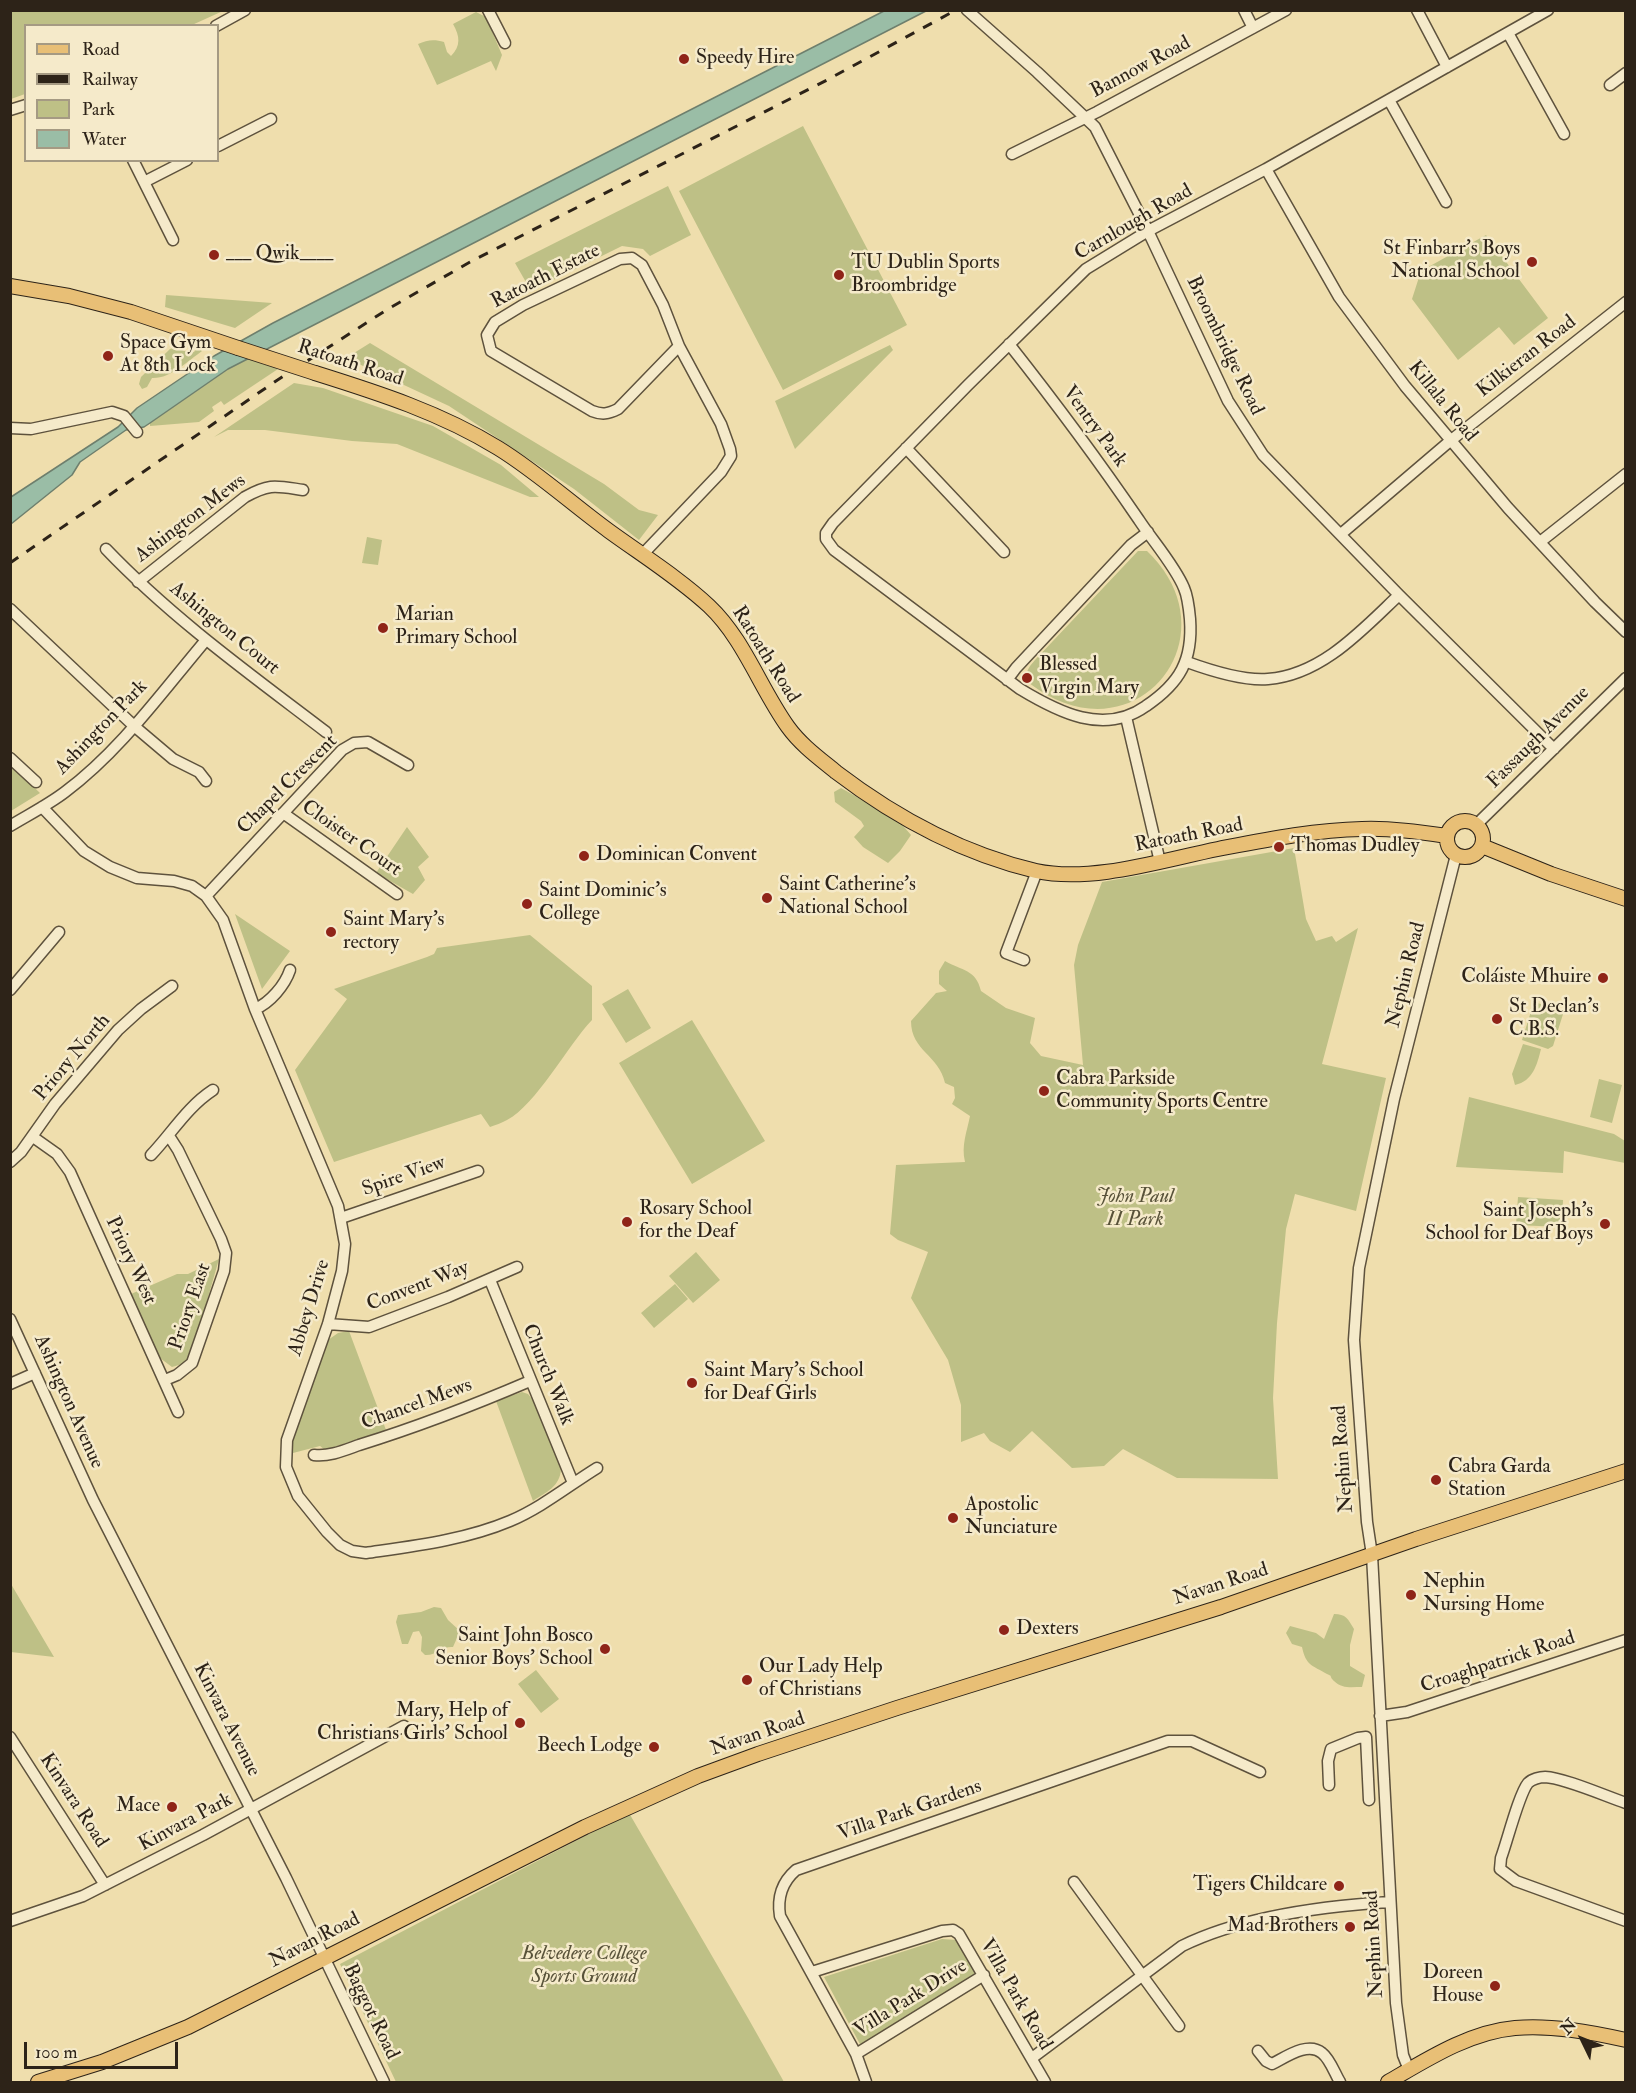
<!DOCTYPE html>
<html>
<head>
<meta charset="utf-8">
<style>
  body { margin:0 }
  #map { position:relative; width:1636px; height:2093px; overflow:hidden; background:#efdead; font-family:"IM FELL Double Pica",serif }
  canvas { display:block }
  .frame { position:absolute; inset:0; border:12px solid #2d2318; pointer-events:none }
  .legend { position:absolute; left:24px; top:24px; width:195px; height:138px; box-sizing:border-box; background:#f5eaca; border:2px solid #a59a83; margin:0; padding:8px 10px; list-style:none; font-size:18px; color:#2d2318 }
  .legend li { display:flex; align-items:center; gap:12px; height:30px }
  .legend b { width:30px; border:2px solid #a59a83 }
  .north { position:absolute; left:1552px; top:2009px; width:60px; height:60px; -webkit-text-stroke:4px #f5eaca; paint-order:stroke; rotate:313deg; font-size:16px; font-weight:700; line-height:24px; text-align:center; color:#2d2318 }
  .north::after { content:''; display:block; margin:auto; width:21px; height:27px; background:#2d2318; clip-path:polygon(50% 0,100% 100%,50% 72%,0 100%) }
  .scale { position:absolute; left:24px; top:2042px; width:154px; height:27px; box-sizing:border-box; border:3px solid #2d2318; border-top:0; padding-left:8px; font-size:18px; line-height:21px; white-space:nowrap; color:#2d2318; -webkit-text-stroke:4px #f5eaca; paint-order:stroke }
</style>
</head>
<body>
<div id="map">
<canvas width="1636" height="2093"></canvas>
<div class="frame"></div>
<ul class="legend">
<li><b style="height:8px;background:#e8bf76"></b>Road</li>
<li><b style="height:8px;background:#2d2318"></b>Railway</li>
<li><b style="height:16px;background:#bec086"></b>Park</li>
<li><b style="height:16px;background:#9abda6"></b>Water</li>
</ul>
<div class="north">N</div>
<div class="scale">100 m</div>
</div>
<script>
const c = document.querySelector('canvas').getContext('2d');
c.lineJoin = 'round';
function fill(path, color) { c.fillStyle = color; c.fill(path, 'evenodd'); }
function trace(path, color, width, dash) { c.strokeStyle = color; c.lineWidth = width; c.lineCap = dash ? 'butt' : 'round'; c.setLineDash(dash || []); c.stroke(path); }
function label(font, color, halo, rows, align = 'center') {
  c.font = font + ' "IM FELL Double Pica",serif'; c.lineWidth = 5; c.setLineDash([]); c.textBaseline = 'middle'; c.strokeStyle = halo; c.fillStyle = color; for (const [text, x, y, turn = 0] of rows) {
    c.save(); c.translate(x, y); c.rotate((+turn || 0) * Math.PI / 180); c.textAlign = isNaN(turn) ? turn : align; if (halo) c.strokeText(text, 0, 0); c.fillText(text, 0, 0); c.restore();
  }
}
fill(new Path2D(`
  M10,11L11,10L223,11L192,25L26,26L25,94L11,99Z
  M476,12L486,17L502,55L496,71L491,61L437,85L418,44C427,40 434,39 444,42L447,52L451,56C461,46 460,36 453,24Z
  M803,126L907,325L783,390L679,191Z
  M668,186L691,235L650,256L643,249L622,246L531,291L515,263Z
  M1486,235L1548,318L1514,345L1499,327L1458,360L1412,299L1421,271Z
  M166,295L272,303L235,328L165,307Z
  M370,343L604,484L639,510L658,515L639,540L574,489L449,406L346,358Z
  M890,345L893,350L795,449L775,401Z
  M198,347L202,351C188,361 170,379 152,378L147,387L142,389L139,384L141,377L170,349C178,345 185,354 194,352Z
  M248,359L278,369L224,405L221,401L212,407L214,411L199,422L150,426V423L228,369Z
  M294,383L323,388L433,426L501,465L539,497H530L397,444L352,441L265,430H228L214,437Z
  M367,537L382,540L378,565L362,563Z
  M1138,551H1147C1237,637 1134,764 1029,683C1024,673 1028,668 1035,660Z
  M11,765L40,793L11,811Z
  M841,788L898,820L911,835L900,851L888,863L863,847L854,837L864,826L861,821L835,802L834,792Z
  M407,827L429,857L418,867L425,880L413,894L376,873Z
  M1294,848L1306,919L1316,941L1332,936L1336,942L1358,928L1322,1064L1386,1078L1356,1211L1295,1194L1286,1229L1277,1323L1273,1398L1278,1479L1177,1478L1123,1449L1104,1466L1072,1468L1032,1431L1010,1452L990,1441L984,1433L961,1442V1405L948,1360L911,1298L928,1252L898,1240L890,1234L896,1165L965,1162C961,1145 967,1132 970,1116L952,1104L955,1098L954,1087L945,1083C939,1055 911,1051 911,1021L936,993L947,991L939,984V971L945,961C962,971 976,969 981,991L1006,1008L1035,1018L1030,1043L1041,1056L1083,1065L1074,965L1078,945L1102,882Z
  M235,914L290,951L262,989Z
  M530,935L592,986V1020C568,1045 536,1105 507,1120C502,1123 495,1125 490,1127L481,1114L334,1162L295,1070L347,999L334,989L427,957L434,954L437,948Z
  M628,989L651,1028L626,1043L602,1004Z
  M1534,1002L1564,1011L1553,1046L1548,1049L1522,1040Z
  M692,1020L765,1141L692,1184L619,1063Z
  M1523,1044L1541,1049C1537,1065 1533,1081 1515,1085L1512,1074Z
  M1599,1079L1622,1085L1612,1123L1590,1117Z
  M1469,1097L1614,1134L1625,1141V1163L1564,1151L1563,1173L1456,1167Z
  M1518,1197L1563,1200L1562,1227L1516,1225Z
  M696,1252L720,1280L693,1303L669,1276Z
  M219,1259L191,1357L186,1363L172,1367L160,1358L131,1294L177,1274H188Z
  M675,1284L688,1299L654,1328L641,1313Z
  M349,1331L386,1430L325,1450L320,1446L293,1453L292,1443L328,1340L338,1333Z
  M522,1392L528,1394L533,1400L561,1469C560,1487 546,1492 533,1501L496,1401Z
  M11,1584L54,1657L11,1652Z
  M434,1607L441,1608L448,1620L460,1631L453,1647C442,1646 436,1656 425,1655L421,1651L422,1637L419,1631L413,1632L408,1644H402L396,1622L398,1615L421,1612Z
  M1334,1614C1346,1614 1348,1619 1354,1629L1350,1645V1666L1365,1675L1362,1687C1351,1687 1342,1689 1334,1681C1328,1675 1334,1677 1327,1674C1312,1665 1306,1666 1302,1647L1292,1644L1286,1633L1290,1626L1316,1633L1324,1639Z
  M536,1670L559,1699L541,1713L518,1684Z
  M629,1813L748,2018L784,2082H396L340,1964Z
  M942,1939L957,1940L978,1976L861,2046L824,1977Z`), '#bec086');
const water = new Path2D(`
  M884,11H926L228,369L150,423L144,427L126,430L80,462L72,475L11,524V497L118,427L137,408L214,356L273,323Z`);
fill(water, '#9abda6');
trace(water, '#6e7f6d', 1.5);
const minor = new Path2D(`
  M488,10L505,43
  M967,10L1037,72L1095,127L1148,231L1228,401L1263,455L1399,595L1554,749
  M1244,10L1253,28
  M1417,10L1447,67
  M216,26L245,10
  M1508,33L1564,134
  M1610,85L1626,73
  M1389,100L1446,202
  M10,110L26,105
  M218,146L271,119
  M1012,154L1097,112L1286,10
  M133,160L173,240
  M1266,169L1339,297L1405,386L1508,508L1595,602L1626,632
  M144,182L187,160
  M1009,344C1054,401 1098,460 1139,520C1152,540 1175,566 1184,588C1188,597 1189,608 1190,619C1193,660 1180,683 1146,706C1104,736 1058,712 1020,689L834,550L826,539V533L833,523L968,385L1086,269L1148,231L1266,169L1548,10
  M10,428L31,429L112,412L124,416L137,432
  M906,448L1004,552
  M1341,534L1450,441L1626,302
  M1540,542L1626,474
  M106,549C172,618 250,674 326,732
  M642,555L721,472L731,456L730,449L721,424L679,346L663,305L642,265L632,258L620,259L523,305L495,322L487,335L491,351L592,411C602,415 608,414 618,409L679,346
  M138,582L245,497C270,483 276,486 303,490
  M10,609L134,726L173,759L199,772L206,781
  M1187,662C1209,670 1245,681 1268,679C1322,675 1363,629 1399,595
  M1007,680L1016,668L1131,545L1148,532
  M1126,717L1160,862
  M10,758L36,782
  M42,807L84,851L110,867L137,878L174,881L192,886L206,896L223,920L255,1009L338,1206L345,1244L342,1271L328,1324L287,1440L286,1467L298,1496L327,1532L340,1545L352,1551L366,1553C414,1546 465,1540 510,1521C541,1508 568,1486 597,1468
  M283,813L397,894
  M1477,824L1626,678
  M10,826C28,815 48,805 65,792C120,751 162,692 206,640
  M206,896L342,750L354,743L368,742L408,765
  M1024,960L1006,953L1037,871
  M10,990L59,932
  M255,1009C270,1003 285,985 290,970
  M33,1137L57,1154L70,1172L178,1412
  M151,1155C172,1133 187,1107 213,1090
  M10,1162L21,1152L55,1104L118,1030L141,1009L172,986
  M341,1218L478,1171
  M490,1280L573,1483
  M10,1319L93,1500L286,1878L384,2082
  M328,1324L369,1327L448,1297L517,1267
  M165,1380L177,1375L192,1363L224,1271L226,1253L221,1239L178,1150L169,1136
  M10,1384L35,1373
  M314,1455C329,1457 345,1450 359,1445C417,1427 474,1405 530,1381
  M1380,1716L1407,1712L1626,1640
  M10,1737L105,1885
  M1329,1785L1328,1761L1331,1749L1358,1738L1366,1737L1369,1800
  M1626,1803C1605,1796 1565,1778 1545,1777C1540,1777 1532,1779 1528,1783C1519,1794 1507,1842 1501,1858L1500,1869L1516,1881L1626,1921
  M1074,1882L1179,2026
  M10,1921L83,1896L203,1835L404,1726
  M812,1972L942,1931L953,1930L959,1934L1045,2082
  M1258,2051L1266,2061L1272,2064C1286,2057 1308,2041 1322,2053C1330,2059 1335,2074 1340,2082
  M856,2054L984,1975
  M1032,2058L1182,1946C1243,1916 1323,1906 1390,1902
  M1409,2070L1403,2055L1396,2003L1372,1555L1367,1522L1354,1340L1359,1268L1394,1099L1456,855
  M866,2082L856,2054L780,1916C777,1897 782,1882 796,1870L1168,1741H1192L1260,1772`);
const major = new Path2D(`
  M10,286L69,296L131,312L238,348
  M315,373C379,393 441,413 498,448C537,472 572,504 609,531C642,555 679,578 709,606C744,639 760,688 788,727C801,745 819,758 836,772C895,817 964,854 1036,871C1092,883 1163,860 1218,849C1265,840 1314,830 1362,829C1391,828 1419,832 1447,836
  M1447 839a18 18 0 1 1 36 0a18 18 0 1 1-36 0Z
  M1482,846L1551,874L1626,899
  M38,2082L102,2062L188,2027L585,1827L698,1776L758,1754L897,1708L1221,1607L1416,1539L1626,1471
  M1388,2082C1426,2060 1469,2032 1515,2028C1552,2025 1590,2032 1626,2040`);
trace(minor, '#5e523d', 13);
trace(major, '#2d2318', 16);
trace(minor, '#f5eaca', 10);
trace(major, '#e8bf76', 14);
trace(new Path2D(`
  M10,563L276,381L388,309L470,262L827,80L956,10`), '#2d2318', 3, [10, 10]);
const majorBridge = new Path2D(`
  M238,348L315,373`);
trace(majorBridge, '#2d2318', 16, []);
trace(majorBridge, '#e8bf76', 14);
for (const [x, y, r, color] of [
  [684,59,6,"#8f2418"],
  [214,255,6,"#8f2418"],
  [1532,262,6,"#8f2418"],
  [839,275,6,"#8f2418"],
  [108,356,6,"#8f2418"],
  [383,628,6,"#8f2418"],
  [1027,678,6,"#8f2418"],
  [1279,847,6,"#8f2418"],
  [584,856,6,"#8f2418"],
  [767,898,6,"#8f2418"],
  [527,904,6,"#8f2418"],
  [331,932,6,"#8f2418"],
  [1603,978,6,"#8f2418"],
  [1497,1019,6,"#8f2418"],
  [1044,1091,6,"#8f2418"],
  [627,1222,6,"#8f2418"],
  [1605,1224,6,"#8f2418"],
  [692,1383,6,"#8f2418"],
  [1436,1480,6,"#8f2418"],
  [953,1518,6,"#8f2418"],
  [1411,1595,6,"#8f2418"],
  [1004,1630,6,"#8f2418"],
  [605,1649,6,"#8f2418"],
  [747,1680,6,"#8f2418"],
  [520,1723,6,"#8f2418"],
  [654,1747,6,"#8f2418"],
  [172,1807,6,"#8f2418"],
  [1339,1886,6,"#8f2418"],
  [1350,1927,6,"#8f2418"],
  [1495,1986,6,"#8f2418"]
]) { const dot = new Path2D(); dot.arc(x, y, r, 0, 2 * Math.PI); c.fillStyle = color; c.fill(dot); trace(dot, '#f5eaca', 2); }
label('20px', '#2d2318', '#f5eaca', [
  ["Speedy Hire",696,59],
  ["St Finbarr’s Boys",1520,250,"right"],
  ["National School",1520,273,"right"],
  ["___ Qwik____",226,255],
  ["TU Dublin Sports",851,264],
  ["Broombridge",851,287],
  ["Space Gym",120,344],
  ["At 8th Lock",120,367],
  ["Marian",395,616],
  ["Primary School",395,639],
  ["Blessed",1039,666],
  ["Virgin Mary",1039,689],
  ["Thomas Dudley",1291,847],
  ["Dominican Convent",596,856],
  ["Saint Catherine's",779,886],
  ["National School",779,909],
  ["Saint Dominic's",539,892],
  ["College",539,915],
  ["Saint Mary's",343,921],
  ["rectory",343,944],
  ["Coláiste Mhuire",1591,978,"right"],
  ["St Declan's",1509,1008],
  ["C.B.S.",1509,1031],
  ["Cabra Parkside",1056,1080],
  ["Community Sports Centre",1056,1103],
  ["Rosary School",639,1210],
  ["for the Deaf",639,1233],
  ["Saint Joseph's",1593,1212,"right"],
  ["School for Deaf Boys",1593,1235,"right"],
  ["Saint Mary's School",704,1372],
  ["for Deaf Girls",704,1395],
  ["Cabra Garda",1448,1468],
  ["Station",1448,1491],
  ["Apostolic",965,1506],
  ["Nunciature",965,1529],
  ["Nephin",1423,1583],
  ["Nursing Home",1423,1606],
  ["Dexters",1016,1630],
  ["Saint John Bosco",593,1637,"right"],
  ["Senior Boys' School",593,1660,"right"],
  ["Our Lady Help",759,1668],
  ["of Christians",759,1691],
  ["Mary, Help of",508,1712,"right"],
  ["Christians Girls’ School",508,1735,"right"],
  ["Beech Lodge",642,1747,"right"],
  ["Mace",160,1807,"right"],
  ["Tigers Childcare",1327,1886,"right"],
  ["Mad Brothers",1338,1927,"right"],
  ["Doreen",1483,1974,"right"],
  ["House",1483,1997,"right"]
], 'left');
label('20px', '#2d2318', '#f5eaca', [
  ["Bannow Road",1141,68,-28],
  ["Carnlough Road",1134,223,-30],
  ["Ratoath Estate",546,277,-27],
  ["Broombridge Road",1224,346,64],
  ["Kilkieran Road",1527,357,-38],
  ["Ratoath Road",350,364,18],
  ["Killala Road",1442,402,51],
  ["Ventry Park",1094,427,54],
  ["Ashington Mews",191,519,-37],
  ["Ashington Court",224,629,39],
  ["Ratoath Road",765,655,58],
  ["Ashington Park",102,728,-46],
  ["Fassaugh Avenue",1539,738,-45],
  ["Chapel Crescent",288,785,-45],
  ["Ratoath Road",1189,836,-11],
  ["Cloister Court",351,839,35],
  ["Nephin Road",1407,975,-76],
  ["Priory North",73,1058,-50],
  ["Spire View",404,1177,-19],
  ["Priory West",130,1261,65],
  ["Convent Way",418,1287,-21],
  ["Priory East",191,1307,-71],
  ["Abbey Drive",310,1308,-73],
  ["Church Walk",547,1375,68],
  ["Ashington Avenue",68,1402,66],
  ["Chancel Mews",417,1405,-20],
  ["Nephin Road",1344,1459,-94],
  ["Navan Road",1221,1585,-18],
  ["Croaghpatrick Road",1498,1663,-18],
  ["Kinvara Avenue",226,1720,63],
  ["Navan Road",758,1735,-19],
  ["Kinvara Road",73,1801,57],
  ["Villa Park Gardens",910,1811,-19],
  ["Kinvara Park",186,1823,-28],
  ["Navan Road",315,1941,-27],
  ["Nephin Road",1375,1944,-93],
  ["Villa Park Road",1015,1995,60],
  ["Villa Park Drive",911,1999,-32],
  ["Baggot Road",370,2012,64]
]);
label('italic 20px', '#585239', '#f5eaca', [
  ["John Paul",1135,1198],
  ["II Park",1135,1221],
  ["Belvedere College",584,1955],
  ["Sports Ground",584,1978]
]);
</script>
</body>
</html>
